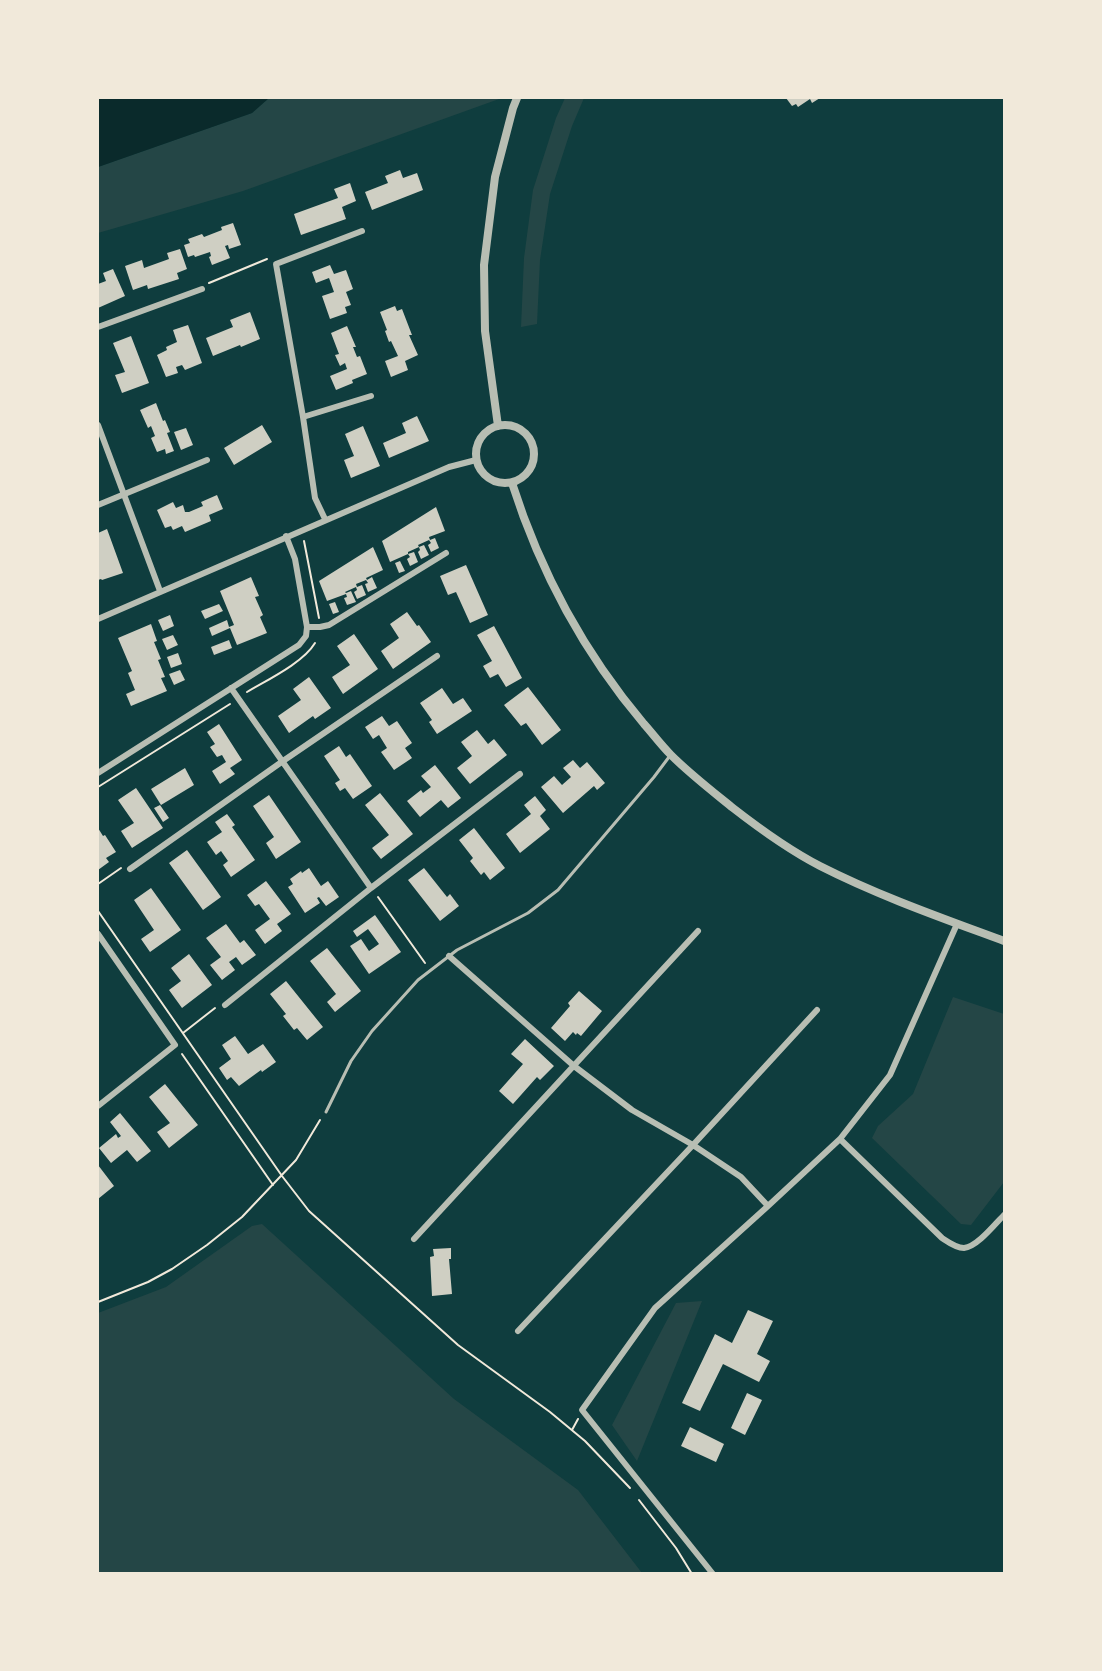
<!DOCTYPE html>
<html>
<head>
<meta charset="utf-8">
<style>
  body { margin:0 }
  #map { position:relative; width:1102px; height:1671px; overflow:hidden; background:#0f3d3e; font-family:"Fira Sans Condensed",sans-serif }
  canvas { display:block }
  .frame { position:absolute; inset:0; border:99px solid #f1e9da; pointer-events:none }
</style>
</head>
<body>
<div id="map">
<canvas width="1102" height="1671"></canvas>
<div class="frame"></div>
</div>
<script>
const c = document.querySelector('canvas').getContext('2d');
c.lineJoin = 'round';
function fill(path, color) { c.fillStyle = color; c.fill(path, 'evenodd'); }
function trace(path, color, width, dash) { c.strokeStyle = color; c.lineWidth = width; c.lineCap = dash ? 'butt' : 'round'; c.setLineDash(dash || []); c.stroke(path); }
fill(new Path2D(`
  M269,98H500L499,99L243,191L98,233V167L252,113Z
  M565,98H584L572,126L550,194L540,260L537,324L521,327L524,258L533,190L556,118Z
  M953,997L1004,1014V1182L971,1225L961,1224L872,1138L878,1126L913,1094Z
  M262,1224L454,1399L578,1490L642,1573H98V1313L166,1287L252,1226Z
  M702,1301L637,1461L612,1425L676,1303Z`), '#244646');
fill(new Path2D(`
  M98,98H269L252,113L98,167Z`), '#0a2a2b');
fill(new Path2D(`
  M786,98H820L812,103L810,99L798,107L796,104L792,106Z
  M400,170L403,178L417,173L423,190L372,210L365,192L388,183L385,176Z
  M350,183L356,201L342,207L346,219L301,235L294,214L338,198L334,189Z
  M233,223L241,245L229,249L228,245L225,246L230,258L212,265L209,257L211,256L210,252L195,257L194,255L188,257L184,245L190,243L188,239L202,234L204,237L222,230L221,227Z
  M180,249L187,269L177,273L179,279L148,289L147,285L133,290L125,266L142,260L144,268L169,259L167,253Z
  M330,265L334,274L346,270L353,289L346,292L351,305L345,307L347,313L330,319L322,296L334,292L329,278L316,283L312,272Z
  M113,269L125,296L98,308V284L106,281L103,273Z
  M395,306L397,311L402,309L412,335H409L418,355L405,361L408,370L391,377L385,361L398,356L391,341L389,342L385,331L387,330L380,312Z
  M250,312L260,339L241,347L240,345L213,356L206,338L233,327L230,320Z
  M188,325L202,363L185,370L182,365L176,367L178,373L166,377L157,355L167,350L166,347L177,342L173,330Z
  M347,326L356,347H353L357,357L360,356L367,374L352,380L353,383L336,390L330,376L347,369L345,363L340,366L335,355L339,354L331,333Z
  M131,336L149,383L122,393L115,375L125,372L113,343Z
  M156,403L163,421L165,420L170,432L167,433L174,451L166,454L165,449L157,452L151,438L155,436L151,426L148,428L140,410Z
  M417,416L429,441L389,458L383,443L406,433L402,423Z
  M262,425L272,442L234,465L224,448Z
  M363,426L380,466L351,478L344,460L354,456L345,434Z
  M186,428L193,445L181,450L174,432Z
  M217,495L223,509L209,515L211,521L185,532L182,526L173,530L171,526L165,528L157,510L173,502L176,508L183,505L185,512H189L203,506L201,502Z
  M436,507L445,531L429,537L430,540L435,538L439,548L431,552L428,545L431,543L429,540L418,545L419,547L424,545L429,555L421,559L418,552L420,550L419,547L408,552V554L414,552L418,562L410,566L407,559L410,557L408,554L390,562L382,541Z
  M107,529L123,573L102,580L101,579L98,580V533Z
  M373,547L383,570L366,578L367,580L372,577L377,588L368,592L365,584L368,583L366,580L356,584L357,587L362,585L366,595L357,599L354,592L357,590L356,587L345,592L346,593L351,591L356,602L347,605L344,598L347,597L346,594L327,601L319,581Z
  M400,561L405,571L399,573L395,563Z
  M466,565L488,615L470,623L456,592L448,595L440,576Z
  M251,577L259,596L255,597L263,615L260,617L267,633L237,645L230,628L212,636L209,628L227,620L229,627L234,625L220,591Z
  M335,602L339,612L333,614L329,604Z
  M219,604L223,611L205,619L201,611Z
  M407,612L417,626L419,625L431,642L393,669L381,651L399,638L390,624Z
  M170,615L174,626L163,631L158,620Z
  M151,624L157,641L154,642L161,659L158,660L165,677L161,678L167,691L131,706L126,694L135,690L128,673L132,671L118,638Z
  M494,626L522,678L506,687L498,674L490,678L483,666L492,661L477,635Z
  M354,634L378,669L343,694L332,677L350,665L337,646Z
  M173,635L178,645L167,650L162,639Z
  M229,640L232,648L214,655L211,647Z
  M178,653L182,664L171,668L167,657Z
  M180,670L185,680L174,685L169,674Z
  M309,677L331,708L315,719L313,716L289,733L278,716L301,700L293,689Z
  M528,687L561,730L542,745L526,723L521,726L504,705Z
  M442,688L453,704L463,698L472,711L437,734L429,722L432,720L420,703Z
  M382,716L389,726L397,721L412,743L405,748L412,758L394,770L381,752L387,748L379,735L373,739L365,727Z
  M219,724L242,760L230,768L235,774L220,784L212,771L226,762L222,755L217,757L210,747L215,744L207,732Z
  M477,730L488,744L494,739L507,755L470,784L457,768L472,756L461,742Z
  M339,746L346,757L350,754L372,786L353,799L345,788L340,791L335,783L340,780L324,756Z
  M573,760L580,768L587,762L605,783L597,790L594,786L563,813L541,787L554,776L562,785L571,777L563,768Z
  M435,765L461,798L448,808L441,800L420,817L407,801L421,790L423,793L431,787L421,776Z
  M185,768L194,785L161,805L151,789Z
  M136,788L163,828L132,848L121,831L134,823L118,800Z
  M380,793L413,834L381,859L372,848L389,835L365,805Z
  M269,795L301,842L276,859L266,843L274,837L253,806Z
  M535,796L546,810L540,816L550,829L520,853L506,834L531,814L524,805Z
  M160,805L169,818L163,822L154,808Z
  M227,814L235,825L232,827L255,860L231,877L223,865L228,861L221,851L216,855L207,842L222,832L215,822Z
  M98,828L103,836L105,835L116,852L106,858L109,862L98,870Z
  M474,828L505,868L490,880L484,872L481,875L470,861L473,858L459,840Z
  M187,850L221,897L203,910L169,863Z
  M309,868L321,886L328,881L339,897L326,906L319,897L317,898L320,903L305,913L288,887L293,884L290,879L301,871L302,873Z
  M424,868L447,897L450,894L459,906L440,921L408,880Z
  M266,881L291,914L277,924L282,931L265,944L255,930L270,919L259,904L255,906L247,895Z
  M151,888L181,930L150,952L141,939L154,930L134,900Z
  M375,915L401,952L369,974L350,946L361,939L369,951L379,944L368,929L357,937L353,931Z
  M226,924L240,943L244,940L256,955L242,965L236,957L229,962L235,970L222,980L210,965L221,957L206,938Z
  M327,948L361,991L335,1012L327,1002L336,994L310,961Z
  M189,954L212,985L182,1008L169,990L181,981L171,968Z
  M286,981L323,1027L307,1040L297,1028L294,1030L283,1016L286,1014L270,994Z
  M579,991L602,1011L581,1036L577,1033L576,1035L573,1032L565,1041L551,1028L570,1006L568,1003Z
  M235,1036L248,1054L263,1044L276,1062L262,1072L261,1070L239,1086L231,1077L227,1080L219,1068L231,1059L222,1045Z
  M525,1039L554,1066L540,1080L537,1077L513,1104L499,1091L523,1064L511,1054Z
  M165,1084L198,1125L169,1148L157,1132L170,1123L149,1097Z
  M120,1113L151,1151L137,1162L127,1150L111,1163L99,1148L116,1134L118,1138L121,1136L110,1122Z
  M98,1165L114,1186L98,1199Z
  M451,1248V1259H449L452,1294L432,1296L430,1257L434,1256L433,1249Z
  M748,1310L773,1321L757,1354L770,1361L759,1382L723,1364L700,1411L682,1403L715,1334L732,1343Z
  M747,1393L762,1400L745,1435L731,1428Z
  M690,1427L724,1444L716,1462L681,1446Z`), '#cfcfc3');
trace(new Path2D(`
  M209,283L267,259
  M304,541L319,618
  M247,692C267,680 303,663 315,643
  M98,787L230,704
  M98,884L121,868
  M378,897L425,963
  M98,911L282,1176L309,1211L458,1345L550,1412L585,1441L630,1488
  M183,1033L215,1008
  M182,1054L273,1185
  M98,1302L148,1282L172,1269L207,1245L242,1217L296,1160L320,1120
  M572,1430L578,1419
  M639,1500L676,1548L692,1574`), '#f1e9da', 2);
trace(new Path2D(`
  M326,1112L351,1061L372,1031L418,980L457,950L528,913L558,890L654,777L669,757`), '#b8beb3', 3);
trace(new Path2D(`
  M98,327L202,289
  M303,417L371,396
  M98,425L160,591
  M98,505L207,460
  M325,519L315,498L303,417L276,264L362,231
  M98,619L449,467L476,460
  M307,627H320L329,625L446,553
  M231,688L371,888
  M98,773L299,645L306,636L307,627L295,559L286,536
  M130,869L283,761L437,656
  M98,934L175,1045L98,1106
  M449,956L574,1066L632,1110L693,1145L741,1177L768,1206
  M225,1005L371,888L520,774
  M840,1139L942,1238C948,1242 956,1248 964,1248C977,1247 995,1224 1004,1215
  M414,1239L698,931
  M518,1331L693,1145L817,1010
  M713,1574L582,1410L655,1308L768,1206L840,1139L890,1075L957,924`), '#b8beb3', 6);
trace(new Path2D(`
  M476 454a29 29 0 1 1 58 0a29 29 0 1 1-58 0Z
  M498,426L485,331L484,265L495,177L513,108L517,98
  M512,483C540,571 584,653 644,724C653,734 661,745 671,755C690,774 712,791 733,808C760,829 789,850 820,866C879,896 942,918 1004,941`), '#b8beb3', 8);
</script>
</body>
</html>
